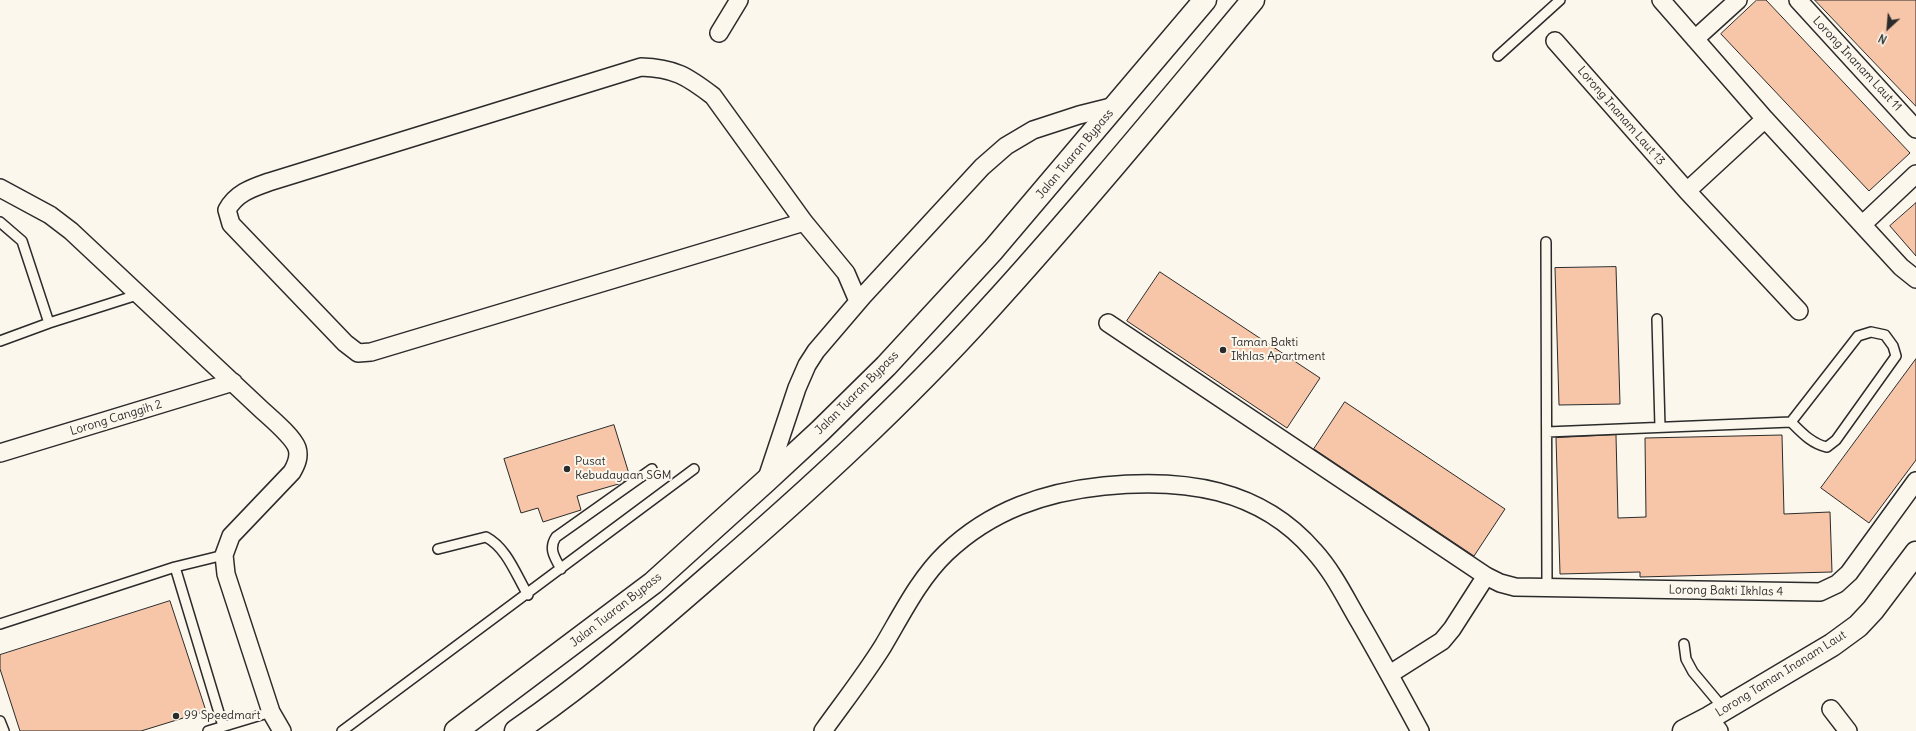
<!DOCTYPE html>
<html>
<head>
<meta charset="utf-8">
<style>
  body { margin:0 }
  #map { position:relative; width:1916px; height:731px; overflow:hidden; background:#fbf7ec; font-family:Delius,sans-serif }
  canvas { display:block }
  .north { position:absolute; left:1868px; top:8px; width:40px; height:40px; -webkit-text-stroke:3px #fbf7ec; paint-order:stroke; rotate:206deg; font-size:11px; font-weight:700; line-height:16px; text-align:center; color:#2b2b2b }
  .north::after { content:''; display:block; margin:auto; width:14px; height:18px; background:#2b2b2b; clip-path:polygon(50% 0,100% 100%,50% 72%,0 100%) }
</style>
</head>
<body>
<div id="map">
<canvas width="1916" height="731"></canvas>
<div class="north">N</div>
</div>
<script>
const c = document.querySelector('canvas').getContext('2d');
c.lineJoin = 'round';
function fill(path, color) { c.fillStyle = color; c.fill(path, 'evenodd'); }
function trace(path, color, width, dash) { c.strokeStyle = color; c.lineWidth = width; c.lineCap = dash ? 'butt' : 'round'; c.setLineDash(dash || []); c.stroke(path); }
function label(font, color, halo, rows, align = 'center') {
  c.font = font + ' Delius,sans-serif'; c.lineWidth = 4; c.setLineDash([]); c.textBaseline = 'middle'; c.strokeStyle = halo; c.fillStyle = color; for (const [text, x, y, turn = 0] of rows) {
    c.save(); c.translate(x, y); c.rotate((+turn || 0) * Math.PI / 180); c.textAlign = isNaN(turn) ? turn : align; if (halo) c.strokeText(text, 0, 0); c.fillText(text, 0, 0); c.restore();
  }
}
const building = new Path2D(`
  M1757,0H1766L1910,153L1869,191L1721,34Z
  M1815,0H1916V106Z
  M1916,203V256L1890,226Z
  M1616,267L1620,404L1559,405L1555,268Z
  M1160,272L1320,378L1287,428L1127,321Z
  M1916,359V460L1869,523L1821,488Z
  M1345,402L1505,509L1474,556L1314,449Z
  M614,425L630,477L622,483L577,496L581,510L543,522L538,508L521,513L504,459Z
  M1616,435L1618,518L1646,517L1645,438L1782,435L1784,514L1830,512L1832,572L1640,577V572L1560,574L1556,438Z
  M170,601L206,711L141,731H20L0,669V655Z`);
fill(building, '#f7c5a7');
trace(building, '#2b2b2b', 1);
const lane = new Path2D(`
  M1498,56L1560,0
  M0,222L22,241L49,323
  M1546,242L1547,588
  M1657,319L1660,427
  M0,341L49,323L137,295
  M1547,432L1791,422C1802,433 1812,444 1827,447L1836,440L1896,356L1893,346L1885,335L1871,332L1858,336L1791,422
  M438,549L486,537C507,548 516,575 528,595
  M175,567L223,726
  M561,569C555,558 548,549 556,537L652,469
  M0,624L175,567L224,555
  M1684,644L1686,659L1693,672L1724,709
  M0,721L4,731
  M208,731L271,712
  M342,731L694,469`);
const street = new Path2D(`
  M1661,0L1765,119L1901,267L1916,279
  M1798,0L1916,129
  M719,33L739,0
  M1695,39L1738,0
  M1555,41L1687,191L1799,311
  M0,188L50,215L71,231L263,411C273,420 293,437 297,448C300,457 296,465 292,472L231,536L224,555L226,574L271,712L282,731
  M1687,191L1765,119
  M804,222L371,352L358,353L345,343L231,224L227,210C236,193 252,188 269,182L641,67C674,68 687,76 713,96L804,222L846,273L858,301
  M1863,224L1916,174
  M1108,323L1486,576L1500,583L1515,587L1820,592L1837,584L1849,573L1916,481
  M0,453L233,382
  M766,481L797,388L807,365L816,351L863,296L982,167L1006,146L1033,130L1079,115L1115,106
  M1390,674L1442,641L1452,629L1486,576
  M1831,709L1848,731
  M1709,718L1719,731
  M823,731C843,703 865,675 883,646C902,614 919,579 946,553C991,510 1045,492 1104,486C1183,478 1260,488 1314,551C1333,572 1345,597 1359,621C1380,657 1400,694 1420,731`);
const secondary = new Path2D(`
  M1684,731L1709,718L1832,645L1858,626L1873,610L1916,553`);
const highway = new Path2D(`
  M456,731L653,583L766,481L820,431L886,366L993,250L1205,0
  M516,731C585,684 649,629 712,574C808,491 902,405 988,310C1079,210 1166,104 1253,0`);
trace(lane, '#2b2b2b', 12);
trace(street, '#2b2b2b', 20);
trace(secondary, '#2b2b2b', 25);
trace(highway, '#2b2b2b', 25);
trace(lane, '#fbf7ec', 9);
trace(street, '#fbf7ec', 17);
trace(secondary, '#fbf7ec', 22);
trace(highway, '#fbf7ec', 22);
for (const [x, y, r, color] of [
  [1223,350,4,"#2b2b2b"],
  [567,469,4,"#2b2b2b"],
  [176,716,4,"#2b2b2b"]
]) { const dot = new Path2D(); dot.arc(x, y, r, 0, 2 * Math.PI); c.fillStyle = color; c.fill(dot); trace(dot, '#fbf7ec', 1.5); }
label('12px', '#2b2b2b', '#fbf7ec', [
  ["Lorong Inanam Laut 11",1857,64,47],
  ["Lorong Inanam Laut 13",1621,116,49],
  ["Jalan Tuaran Bypass",1075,154,-50],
  ["Jalan Tuaran Bypass",857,393,-45],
  ["Lorong Canggih 2",116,418,-17],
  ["Lorong Bakti Ikhlas 4",1726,591,1],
  ["Jalan Tuaran Bypass",616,610,-38],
  ["Lorong Taman Inanam Laut",1781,674,-32]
]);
label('12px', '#2b2b2b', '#fbf7ec', [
  ["Taman Bakti",1231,343],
  ["Ikhlas Apartment",1231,357],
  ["Pusat",575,462],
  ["Kebudayaan SGM",575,476],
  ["99 Speedmart",184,716]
], 'left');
</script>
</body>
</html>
